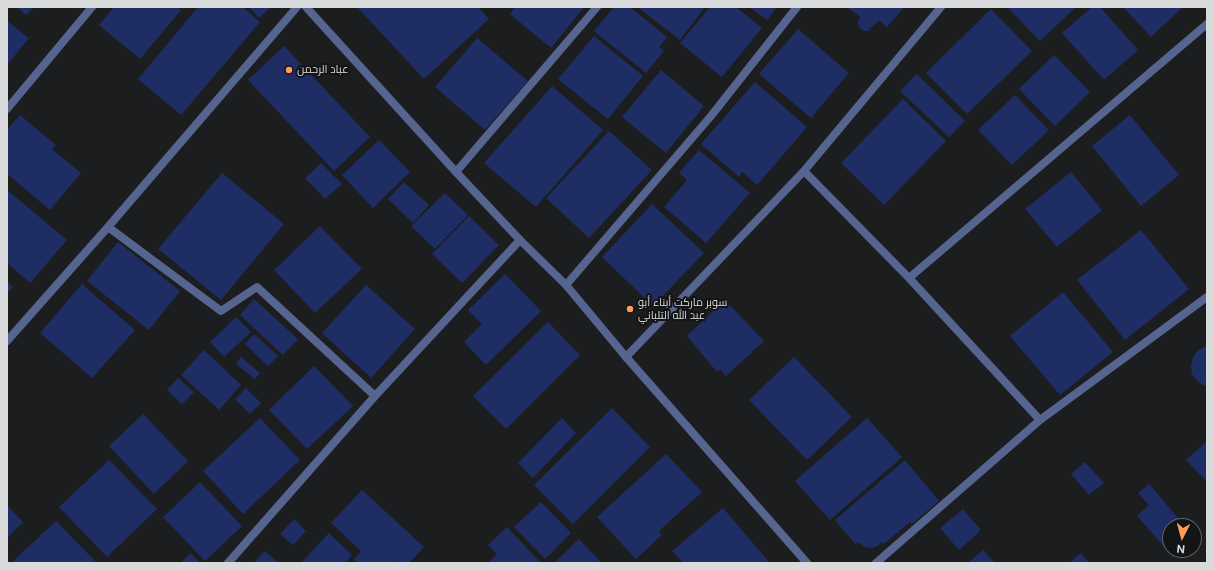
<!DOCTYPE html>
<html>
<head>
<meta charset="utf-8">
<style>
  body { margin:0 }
  #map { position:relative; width:1214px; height:570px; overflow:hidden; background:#1c1d1f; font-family:"Public Sans",sans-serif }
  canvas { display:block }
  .frame { position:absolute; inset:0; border:8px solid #d9dadb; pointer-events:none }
  .north { position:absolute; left:1162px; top:518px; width:40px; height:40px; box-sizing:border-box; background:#131416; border:1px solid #626365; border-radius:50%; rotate:186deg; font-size:11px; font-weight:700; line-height:16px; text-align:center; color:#d9dadb }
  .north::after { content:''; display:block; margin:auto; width:14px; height:18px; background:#ff9b5b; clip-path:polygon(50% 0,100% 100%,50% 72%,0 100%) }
</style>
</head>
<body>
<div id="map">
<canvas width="1214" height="570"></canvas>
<div class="frame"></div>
<div class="north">N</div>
</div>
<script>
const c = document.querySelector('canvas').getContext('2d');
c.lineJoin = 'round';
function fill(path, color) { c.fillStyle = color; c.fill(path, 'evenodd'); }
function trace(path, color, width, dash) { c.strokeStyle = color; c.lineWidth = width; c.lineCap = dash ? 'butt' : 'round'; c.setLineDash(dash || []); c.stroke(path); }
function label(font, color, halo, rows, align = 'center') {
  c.font = font + ' "Public Sans",Cairo,sans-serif'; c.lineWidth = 4; c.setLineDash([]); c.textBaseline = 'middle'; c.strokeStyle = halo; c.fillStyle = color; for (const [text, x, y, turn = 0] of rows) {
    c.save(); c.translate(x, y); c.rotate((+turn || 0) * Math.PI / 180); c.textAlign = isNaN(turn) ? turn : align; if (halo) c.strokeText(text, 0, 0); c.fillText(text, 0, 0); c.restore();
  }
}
fill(new Path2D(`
  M17,7H34L26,15Z
  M114,7H177L181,10L140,59L99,25Z
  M198,7H243L260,22L181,115L138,79Z
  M249,7H271L259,18Z
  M360,7H478L489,19L424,79L358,8Z
  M515,7H584L551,48L510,14Z
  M614,7H630L667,37L659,47L664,51L646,73L594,31Z
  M637,7H705L680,40Z
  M710,7H736L762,28L722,77L680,43Z
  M749,7H777L767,20Z
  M847,7H904L887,27L879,20L868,31H863L859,27L858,22L860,17Z
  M1007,7H1076L1040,41Z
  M1092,7H1100L1138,50L1104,80L1062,33Z
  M1123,7H1183L1151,37Z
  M991,9L1032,51L967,114L926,73Z
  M7,21L29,38L7,65Z
  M798,29L849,73L811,118L759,74Z
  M594,36L643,76L608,119L558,79Z
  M477,38L528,81L485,130L435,87Z
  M284,46L370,137L334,171L248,80Z
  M1054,55L1090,92L1055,126L1019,89Z
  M661,70L704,106L666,153L622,117Z
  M917,74L965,121L949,137L900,91Z
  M755,82L807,127L757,185L742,172L739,177L701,144Z
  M552,86L603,130L536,207L484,163Z
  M1015,95L1049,130L1012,165L978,130Z
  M903,99L946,141L884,205L841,163Z
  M20,115L56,145L52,149L81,173L50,210L7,174V130Z
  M1130,115L1179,175L1141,206L1092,146Z
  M609,131L652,170L589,238L546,198Z
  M379,140L410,172L373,208L342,175Z
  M699,150L750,193L706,243L664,207L687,180L679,173Z
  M321,163L342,184L325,199L305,178Z
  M1071,172L1102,210L1057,247L1025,209Z
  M222,173L284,224L221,300L158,249Z
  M404,182L429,205L413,223L388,199Z
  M7,190L67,240L30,283L7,263Z
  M445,193L468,215L435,249L411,226Z
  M652,204L704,253L653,306L602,257Z
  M469,216L499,245L462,283L432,254Z
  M320,226L362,269L315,313L274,270Z
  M1141,230L1189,289L1125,340L1077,280Z
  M118,242L180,291L149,330L87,281Z
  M505,274L541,311L486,365L464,342L482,324L468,310Z
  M7,282L13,287L7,293Z
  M82,284L135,330L92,378L40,333Z
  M366,285L415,329L371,378L322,333Z
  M1063,292L1113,352L1060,395L1010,336Z
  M254,299L298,339L283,355L240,315Z
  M725,300L764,341L726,376L720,369L717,372L687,336Z
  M236,317L251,332L224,357L210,342Z
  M548,322L580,355L506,429L473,396Z
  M254,334L278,356L268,366L245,344Z
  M1207,346V387L1197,381L1192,374L1191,366L1193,357L1198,350Z
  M204,350L241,385L219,410L181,375Z
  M241,357L260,373L255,379L236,364Z
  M794,357L852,417L807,460L749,400Z
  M314,366L353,406L307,449L269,410Z
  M178,378L194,392L182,404L167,390Z
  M246,388L261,403L250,414L235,399Z
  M612,408L650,447L573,524L534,485Z
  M143,414L188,461L154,494L109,446Z
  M260,418L300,460L243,514L203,471Z
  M562,418L576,433L533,478L518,463Z
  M867,418L902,457L830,520L795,481Z
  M1207,441V482L1186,460Z
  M666,454L702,492L659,531L662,535L636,559L597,517Z
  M109,460L157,509L107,557L59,507Z
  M905,460L939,501L912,524L910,522L884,544L881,542L878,546L871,548L864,547L858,542L855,544L835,520Z
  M1085,462L1104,483L1089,495L1071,474Z
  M200,482L242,526L205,561L163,517Z
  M1149,484L1185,526H1170V550H1182L1173,557L1137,516L1149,505L1138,493Z
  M362,490L424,547L409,563H400L398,561L397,563H358L354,559L361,551L331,523Z
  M541,502L571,533L545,559L514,527Z
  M7,505L23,522L7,538Z
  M723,508L770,563H683L672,551Z
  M963,509L981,530L959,550L940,528Z
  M294,519L306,531L293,545L280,534Z
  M56,521L97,563H11Z
  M507,527L541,563H488L497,554L488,545Z
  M329,533L352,555L347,561L349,563H301Z
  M579,539L602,563H554Z
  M983,550L995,563H968Z
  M265,551L279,563H257L255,561Z
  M190,553L201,563H181Z
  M1081,553L1090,563H1069Z`), '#1e2e64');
trace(new Path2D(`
  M7,109L92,7
  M804,171L909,278L1040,420
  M456,172L597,7
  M108,227L221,311L257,287L375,396
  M909,278L1207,24
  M566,285L711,116L797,7
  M7,341L108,227L297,7
  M626,357L804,171L941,7
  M228,563L375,396L520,240
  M876,563L1040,420L1207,297`), '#556590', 8);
trace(new Path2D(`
  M306,7L456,172L520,240L566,285L626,357L807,563`), '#556590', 8);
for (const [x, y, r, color] of [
  [289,70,4,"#ff9b5b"],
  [630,309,4,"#ff9b5b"]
]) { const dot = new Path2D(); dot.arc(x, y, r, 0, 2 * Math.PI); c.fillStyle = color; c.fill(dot); trace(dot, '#131416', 1.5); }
label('11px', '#d9dadb', '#131416', [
  ["عباد الرحمن",297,70],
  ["سوبر ماركت أبناء أبو",638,303],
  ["عبد الله التلباني",638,316]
], 'left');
</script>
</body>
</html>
